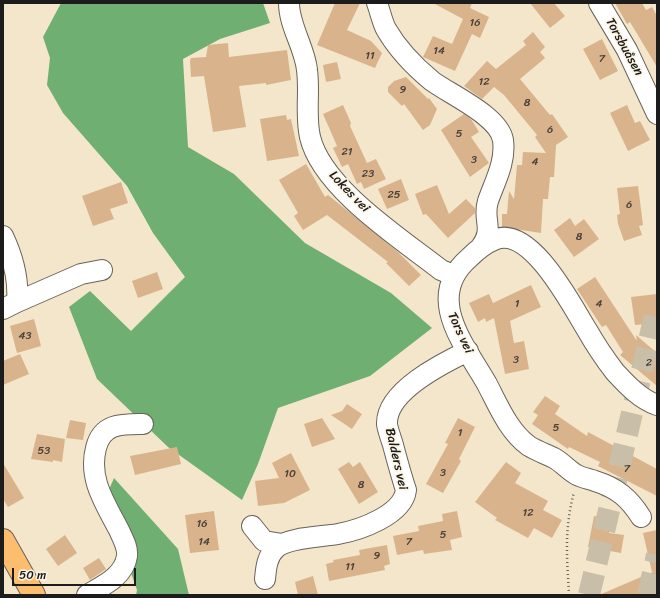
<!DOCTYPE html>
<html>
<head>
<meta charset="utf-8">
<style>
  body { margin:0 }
  #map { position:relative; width:660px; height:598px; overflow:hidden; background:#f4e6cb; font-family:Sriracha,sans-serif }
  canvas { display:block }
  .frame { position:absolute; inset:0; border:4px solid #1c1c1c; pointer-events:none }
  .scale { position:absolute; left:12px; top:568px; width:124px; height:18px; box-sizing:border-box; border:2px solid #1c1c1c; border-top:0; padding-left:5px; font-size:12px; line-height:14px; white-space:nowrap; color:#1c1c1c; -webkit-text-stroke:3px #fcf5e5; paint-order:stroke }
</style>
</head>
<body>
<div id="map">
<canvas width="660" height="598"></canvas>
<div class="frame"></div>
<div class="scale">50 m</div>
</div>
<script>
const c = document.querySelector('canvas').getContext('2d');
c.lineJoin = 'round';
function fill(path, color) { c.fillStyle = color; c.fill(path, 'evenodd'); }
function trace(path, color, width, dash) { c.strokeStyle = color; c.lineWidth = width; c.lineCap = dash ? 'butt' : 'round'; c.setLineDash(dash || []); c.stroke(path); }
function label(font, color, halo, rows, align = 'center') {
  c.font = font + ' Sriracha,sans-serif'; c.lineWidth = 3.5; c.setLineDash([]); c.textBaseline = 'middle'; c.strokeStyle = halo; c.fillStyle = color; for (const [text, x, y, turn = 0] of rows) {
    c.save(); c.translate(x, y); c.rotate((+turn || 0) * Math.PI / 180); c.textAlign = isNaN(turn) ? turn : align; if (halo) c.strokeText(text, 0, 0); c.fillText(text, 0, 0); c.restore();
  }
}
fill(new Path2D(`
  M61,3H263L270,23L220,39L183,59L188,147L234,174L305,243L391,293L432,328L370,376L278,408L258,464L242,500L168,447L97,379L69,307L90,291L131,331L185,277L153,233L127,186L63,113L47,85L50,58L43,37Z
  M114,478L178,549L189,595H136L137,590L105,499Z`), '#6fb072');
fill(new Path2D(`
  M335,3H360L347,30L371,41L382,53L375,68L317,45Z
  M433,3H472L470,8L489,17L480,38L472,34L455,71L423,57L433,36L452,44L463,19Z
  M530,3H554L565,16L550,28Z
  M615,3H642L646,10L652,7L657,16V67L630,22L627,24Z
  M533,32L545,47L540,52L545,58L520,79L550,115L552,114L568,137L556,145L554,177H550L548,199H543L541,233L502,227V214H507L509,191L514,199L517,165H522L523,152L546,153L535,137L537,135L504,95L494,87L482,99L464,86L487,61L496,69L526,45L523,41Z
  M602,39L618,71L600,80L583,49Z
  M228,43L229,57L287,50L291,80L266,85V83L239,86L246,127L213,132L204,76L191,77L190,61L191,58L206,57L208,45Z
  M337,62L341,79L326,82L323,65Z
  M406,77L428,99L429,98L437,109L430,125L423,130L404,104L402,106L388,92V87L394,81Z
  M343,105L351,123L350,126L367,163L376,159L386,179L364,189L361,182L357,184L348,164L342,167L333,148L337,146L323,114Z
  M627,105L635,123L640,121L650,140L628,151L610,113Z
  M464,114L471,119L479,132L471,137L489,163L470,177L441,130Z
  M286,115L287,120L291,119L299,156L267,161L260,119Z
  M306,164L325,197L328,195L348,211L398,252L421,275L409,286L386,263L388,262L327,215L303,230L294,216L298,213L279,180Z
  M401,179L409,200L387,209L378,189Z
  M121,182L128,203L110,209L114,219L93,226L82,196Z
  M437,185L449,214L466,199L475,208V213L448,238L426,214L423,215L415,194Z
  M638,186L643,225L639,226L642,235L624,241L618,224L617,215L620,214L617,188Z
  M570,218L575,226L584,219L599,239L574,257L554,230Z
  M157,272L163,289L138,298L132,281Z
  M595,277L637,341L636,335L657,353V386L620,355L623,352L606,325L602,327L577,289Z
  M531,285L541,307L510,321L514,343L524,341L529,369L505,374L494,318L486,322L485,318L478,322L469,303L489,294L493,303Z
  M657,294V323L635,325L631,297Z
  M34,319L41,346L17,353L10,326Z
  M20,354L29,374L3,385V361Z
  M545,396L560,406L555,414L587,436L588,432L657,469V496L598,466L600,462L569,447L568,449L532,424L538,415L533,412Z
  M347,404L362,414L352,429L331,415L342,411Z
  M322,418L335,439L312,447L304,424Z
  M458,418L475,427L459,459L461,461L443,493L426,484L448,444L445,443Z
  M70,420L86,423L83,440L66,438Z
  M37,434L65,439L62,462L53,460V462L31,459Z
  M177,447L181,464L135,475L130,456Z
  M291,453L310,490L284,503L258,506L255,481L279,478L272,463Z
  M349,462L353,467L360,462L378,492L359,504L338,469Z
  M506,462L521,473L515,483L548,501L543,510L562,520L552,538L534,528L528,538L495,520L497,518L475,502Z
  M3,463L24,498L8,507L3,499Z
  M214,511L219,550L190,553L185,515Z
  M457,511L462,537L450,540L452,550L424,554L423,550L397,555L393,536L419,531L418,526L443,521L442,514Z
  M594,516L612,519L609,533L624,535L621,553L588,547Z
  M657,530V595H599L655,571L652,572L643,533Z
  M65,535L77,553L58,566L46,549Z
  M387,545L390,564L384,566L385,570L329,581L326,564L334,562L333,560L360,555L359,550Z
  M99,558L106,569L90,580L83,568Z
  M313,576L318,595H298L295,582Z`), '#d9b38c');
trace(new Path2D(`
  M648,595L657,555`), '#c9bea8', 22, [22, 11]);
trace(new Path2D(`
  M589,595L657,307`), '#c9bea8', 22, [22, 11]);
const minor = new Path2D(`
  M289,3C289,26 305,48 307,70C310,93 305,115 310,137C322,188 400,238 441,270L453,275
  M377,3C380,11 382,21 386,29C397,48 415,67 432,81C451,95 499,116 503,140C506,162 495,181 488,201C482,220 495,228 481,247
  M599,3L627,50L657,114
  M3,236C13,257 19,278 17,302L3,309
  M17,302L81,274L102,270
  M641,517C629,498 617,488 595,481C590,479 583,478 577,475C569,471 563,463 554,458C546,454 537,451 529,446C509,432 498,405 487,384C464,344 424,297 469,258C476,251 484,244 494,240C530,223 572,306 587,330C595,344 605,359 615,372C627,385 640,399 657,405
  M252,526L264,541L282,544
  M265,579C266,568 267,556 276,548C288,537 322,537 338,534C360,530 403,515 406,490C401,475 397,460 393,445C391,438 388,431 387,424C386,391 443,363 468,351
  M87,595C102,586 124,577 127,556C128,547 123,539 119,530C105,503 88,479 96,448C102,423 122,424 143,424`);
const primary = new Path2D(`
  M3,540L34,595`);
trace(minor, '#686359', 22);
trace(primary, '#686359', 24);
trace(new Path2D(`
  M569,595C567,557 564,530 574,492`), '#686359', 2.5, [1, 3]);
trace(minor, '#fff', 20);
trace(primary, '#fcbd6f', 22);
label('11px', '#4b4238', null, [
  ["16",475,23],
  ["14",439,51],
  ["11",370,56],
  ["7",602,59],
  ["12",484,82],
  ["9",403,90],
  ["8",527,103],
  ["6",550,130],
  ["5",459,134],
  ["21",347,152],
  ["3",474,160],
  ["4",535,162],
  ["23",368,174],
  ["25",394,195],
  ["6",629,205],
  ["8",579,237],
  ["1",517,304],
  ["4",599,304],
  ["43",25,336],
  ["3",516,360],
  ["2",649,363],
  ["5",556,428],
  ["1",460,433],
  ["53",44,451],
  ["7",627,469],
  ["3",443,473],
  ["10",290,474],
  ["8",361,485],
  ["12",528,513],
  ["16",202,524],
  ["5",443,535],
  ["14",204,542],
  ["7",409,542],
  ["9",377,556],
  ["11",350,567]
]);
label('13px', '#1c1c1c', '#fcf5e5', [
  ["Torsbuåsen",624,47,61],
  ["Lokes vei",349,192,46],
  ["Tors vei",460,333,65],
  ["Balders vei",396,459,77]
]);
</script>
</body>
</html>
